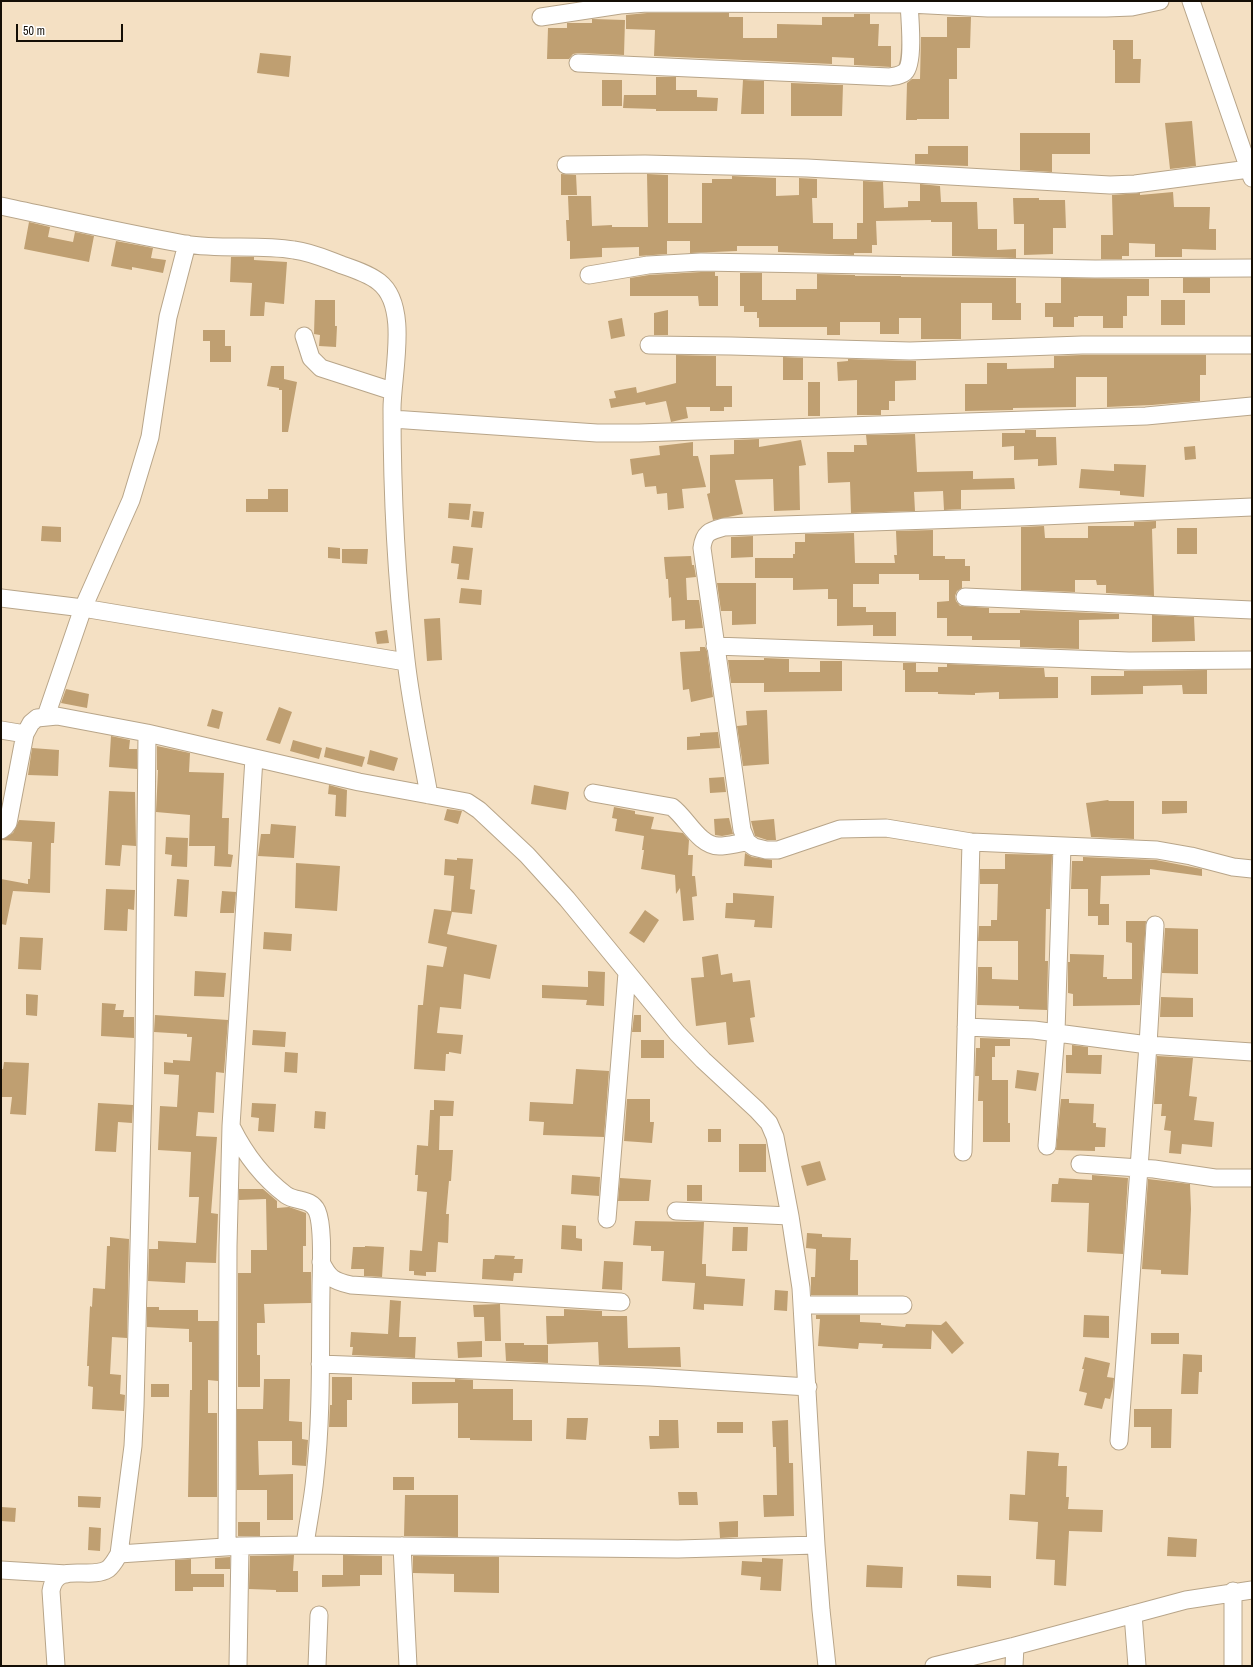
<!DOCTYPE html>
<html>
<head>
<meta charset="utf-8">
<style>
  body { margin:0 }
  #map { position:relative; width:1253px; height:1667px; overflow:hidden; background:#f4e0c3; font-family:"Archivo Narrow",sans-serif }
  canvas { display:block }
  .frame { position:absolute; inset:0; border:2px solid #140e05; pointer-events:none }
  .scale { position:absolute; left:16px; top:24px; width:107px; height:18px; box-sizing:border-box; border:2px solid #140e05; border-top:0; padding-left:5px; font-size:12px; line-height:14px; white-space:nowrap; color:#140e05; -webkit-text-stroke:3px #fff; paint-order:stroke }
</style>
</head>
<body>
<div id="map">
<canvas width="1253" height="1667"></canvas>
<div class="frame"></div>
<div class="scale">50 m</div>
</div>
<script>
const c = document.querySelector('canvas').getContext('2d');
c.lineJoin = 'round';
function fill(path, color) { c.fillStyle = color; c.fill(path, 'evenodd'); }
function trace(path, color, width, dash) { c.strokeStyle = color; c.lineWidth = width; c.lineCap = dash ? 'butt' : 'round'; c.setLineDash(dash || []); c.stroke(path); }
fill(new Path2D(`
  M647,13H729V17H743V38H777V24L822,25V17H854V14H870V24H879L878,46H891V67L854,65V58L832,57V64L654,56L655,30L626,29V15Z
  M947,17H971L970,48H957V79H949V119H917V120H906L907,83L912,79H920L921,37H947Z
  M592,19L625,20L624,55L578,53L573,54L569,59H547L548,28H567V23H592Z
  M1113,40H1133V59H1141L1140,83H1115V50H1113Z
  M260,53L291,56L289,77L257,73Z
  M656,77H676V90H697V97L718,98L717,111H656V109L623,108L624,95H656Z
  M602,80H622V106H602Z
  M743,80L764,81V114H741Z
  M791,83L843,85L842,116H791Z
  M1192,121L1196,166L1170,169L1165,123Z
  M1020,133H1090V154H1052V172L1020,170Z
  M928,146H968V166L915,164V154H928Z
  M561,174L576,175L577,195H561Z
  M647,174L668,175V223H702V183H712V179H732V176L776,178V196L799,195V178L817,179V198H812L813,223H833V239H857V223H863V181L883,182L884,208L908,207V201H920V184L940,186L941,202H977L978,229H997V250L1016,249V258L952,256V222H931V220L876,221L877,245H872V253H854V255L778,252V246H737V251L690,253V241H667V254L639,256V247L602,248V257L570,259V241H567L566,220H569L568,196H591L592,226L612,225V227H648Z
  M1173,192L1174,207H1210L1209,229H1216V250L1182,249V257H1155V244L1129,243V256H1122V259H1101V235H1113L1112,195L1140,193V195Z
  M1013,198H1039V200H1065L1066,228H1053V254L1024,255V224H1014Z
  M29,222L50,227L48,237L73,242L75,232L94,236L89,262L24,249Z
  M116,241L153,248L151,258L166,260L163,273L132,267V270L111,266Z
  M231,257H254V260L287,262L284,304L265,302L264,316H250L252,283L230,282Z
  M701,272H715V276H718V306H699L698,296H630V278L649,275Z
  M740,273H762V300H796V289H817V274L855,275V276H901V277L1016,278V303H1021V320H992V303H961V339H921V318H899V334H880V322H840V335H827V327H759V318H757V312H744V306H740Z
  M1061,278L1149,279V296H1127V316H1123V328H1103V316H1078V317H1074V327H1053V317H1045V303H1061Z
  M1183,278H1210V293H1183Z
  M315,300H335V326H337L336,347L319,346L320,335L314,334Z
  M1161,300H1185V325H1161Z
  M668,310V335H654V313Z
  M622,318L625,336L611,339L608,321Z
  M203,330H225V346H231V362H210V341H203Z
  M676,355L716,356V386H732V407H724V411H710V407H686L688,418L671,422L666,401L646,405L645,402L611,408L609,399L616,398L614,391L636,387L637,393L676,383Z
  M1082,355H1206V375H1200V401L1152,405L1107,407V377H1076V407L1013,408V410L965,411V384H987V363H1007V369L1054,368V356Z
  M783,357L803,358V380H783Z
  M848,359L916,361V380L895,381V401H889V410H881V415H857V380L838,381L837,362L848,361Z
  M271,366H284V379L297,382L288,432H282V390H279V388L267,386Z
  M808,382H820V416H808Z
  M1025,430H1036V437H1056L1057,465L1038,466V459L1014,460V446L1002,447V433H1025Z
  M915,434L917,472L973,471V479L1014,478L1015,489L961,490V509L944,510L943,491L914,492L915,511L851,513L850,482L828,483L827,452H854V445H867L866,435Z
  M759,439V447L801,440L806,465L799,466L800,510L774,511L773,479L735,480L743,514L713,520L707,494L710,493V455L734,454V440Z
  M693,442V456H698L706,487L682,489L684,508L668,510L667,493L657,494L656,486L645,487L643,473L632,475L630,459L660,455L659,446Z
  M1195,446L1196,459L1185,460L1184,447Z
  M1114,464L1146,465L1144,497L1120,495V491L1079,488L1081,469L1114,471Z
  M268,489H288V512H246V499H268Z
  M449,503L471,504L469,520L448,518Z
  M473,511L484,512L482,528L471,527Z
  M1156,521V528L1152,529L1154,596L1106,593V585H1097L1096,580H1075V592L1021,590V527L1044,526L1045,538H1088V526H1134V522Z
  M42,526L61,527V542L41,541Z
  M1177,528H1197V554H1177Z
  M933,530V556H945V559H965V566H970V581H962V588L957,591L955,596L956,601L960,606L989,608V613H1020V610L1119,614V619L1079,620V649L1020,647V640H972V636H947V618H937V602L949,601V580H919V574H879V584H853V607H866V612H896V636H873V625L837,626V599H828V589L793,590V578H755V558H793V554H795V542H805V534L854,533L855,563H895L894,555H897L896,531Z
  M753,536V557L731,558V537Z
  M453,546L473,548L469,580L457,579L459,564L451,563Z
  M328,547L340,548V559L328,558Z
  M342,549H368L367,564L342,563Z
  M691,556L692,565H694L696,577L686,578L687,600H699L703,628L685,629V620L672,621L671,597L669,598L668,579H666L664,557Z
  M717,583H756V624L732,625V611H721Z
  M461,588L482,590L481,605L459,603Z
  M1152,615L1194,617L1195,641L1152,642Z
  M440,618L442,660L427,661L424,619Z
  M387,630L389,643L377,644L375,632Z
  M700,647H705L707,651L713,697L691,702L689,689L683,690L680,652L700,651Z
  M764,658L789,659V672H820V661H842V691L764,692V683H731L728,660H764Z
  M903,663H916V672H938V667H947V664L1044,668L1045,677H1058V698L999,699V692L975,693V695L938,694V692H905V670H903Z
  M1207,670V694H1183L1182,685L1143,686V694L1091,695V676H1124V671Z
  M66,689L89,694L87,708L61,703Z
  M279,707L292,712L280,744L266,740Z
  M212,709L223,712L219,729L207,726Z
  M767,710L769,764L743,766L737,726L747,725L746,711Z
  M718,732L720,748L687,750V737L700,736V733Z
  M111,736L130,740L129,749H137V769L109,767Z
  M293,740L322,748L319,759L290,751Z
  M157,746L190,753L189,772L224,773L222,818H229L228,854L233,855L231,867L214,866L215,846H189L190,815L156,812L158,770H157Z
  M326,747L365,757L362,767L324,757Z
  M32,748L59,750L58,776L28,775Z
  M370,750L398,758L394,771L367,764Z
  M724,777L726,792L710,793L709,778Z
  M329,785L347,790L346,817L335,816L336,795L328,794Z
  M534,785L569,792L566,810L531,804Z
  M109,791L135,792L136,846L122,845L120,866L105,865Z
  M1108,800L1109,801H1134V839L1091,837L1086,803Z
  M1162,801H1187V813L1162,814Z
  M614,807L635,811V814L654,817L651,829L683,833L689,840L688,855H693L692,876H695L697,896L692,897L694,920L683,921L680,888L676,894L675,875L641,869L644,850H642L644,836L615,831L617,819L612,818Z
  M447,809L462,811L458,824L444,820Z
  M729,818L733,834L722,836L715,835L714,819Z
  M774,819L776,840H767L755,836L751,821Z
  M19,820L55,822L54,843H51L50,893L13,891L6,925L1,924V879L28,884V879H30L32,842L1,840L13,833Z
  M271,824L296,826L294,858L258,856L261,834H270Z
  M166,837L188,838L187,867L171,866L172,855L165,854Z
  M745,853L752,857L772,860V868L744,866Z
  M1005,854L1052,855L1050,909H1046L1045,961H1048L1047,1010L1019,1009V1006L977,1005L978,967H992V979L1018,980V941H978L979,926H991V920H997L998,884H980V869H1005Z
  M1083,857L1156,860L1202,869V876L1150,869V875L1101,876L1100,904H1109V925H1098V916H1088V889H1071L1072,861H1083Z
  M457,858L473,859L470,889L475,890L472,914L452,912L447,934L497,945L490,979L464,974L461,1009L440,1007L437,1033L463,1035L461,1054L449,1052V1054H446L445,1071L414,1069L418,1005H423L427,965L443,967L447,947L428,943L434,909L451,911L454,876L444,875L445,859L457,860Z
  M296,863L340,866L337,911L295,908Z
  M177,879L189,880L187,917L174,916Z
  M106,889L135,890L134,910L128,909L127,931L104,930Z
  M222,891L236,892L234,913H220Z
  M733,893L774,896L772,928L754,927L755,920L725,918L726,903H733Z
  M645,910L659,920L644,943L629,933Z
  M1126,921H1146L1140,1005L1073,1006V994L1068,993V962H1070V954L1104,955L1103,977H1107V979H1132V943L1126,942Z
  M1165,928L1198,929V974L1162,973Z
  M264,932L292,934L291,951L263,949Z
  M20,937L43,938L41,970L18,969Z
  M718,954L721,975L732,973L733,982L750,980L755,1017L750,1018L754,1042L728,1045L726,1022L696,1026L691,978L704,977L702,957Z
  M195,971L226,973L224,997L194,996Z
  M588,971L605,972L604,1006L586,1005L587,1000L542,998V985L588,987Z
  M26,994L38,995L37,1016L26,1015Z
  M1161,997L1193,998V1017H1160Z
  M102,1003L116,1004L115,1010H124L123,1017H134V1038L101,1036Z
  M155,1015L228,1020L224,1073L216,1072L214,1113L198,1112L196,1136L217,1137L211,1213L218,1214L216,1263L186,1262L185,1283L148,1281L149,1249H158V1241L196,1243L199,1197H189L191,1152L158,1150L160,1106L177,1107L179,1075L164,1074V1062L173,1063V1060L190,1061L192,1037H187V1034L154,1032Z
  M634,1015H641V1032H632Z
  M253,1030L286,1032L285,1047L252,1045Z
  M980,1038L1010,1039V1046H995V1057H992V1080H1008V1123H1010V1142H983V1101H978L979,1076H975L976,1048H980Z
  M641,1040H664V1058H641Z
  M1072,1045L1088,1047V1055H1102L1101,1074L1066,1073V1055H1072Z
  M285,1052L298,1053L297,1073L284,1072Z
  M1157,1056L1193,1058L1189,1096L1197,1097L1194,1120L1214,1122L1212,1147L1182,1144L1181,1154L1169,1153L1171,1131L1164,1130L1166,1116H1161L1162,1104H1154Z
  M4,1062L29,1063L26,1115L10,1114L12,1097H1V1069H3Z
  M576,1069L609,1071L604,1137L543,1135L544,1122L529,1121L530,1102L573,1104Z
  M1017,1070L1039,1073L1036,1091L1015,1088Z
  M627,1099H650V1122H654L652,1143L624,1141Z
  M1061,1099H1069V1103L1094,1104L1093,1123H1096V1127L1106,1128L1105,1147H1095V1151L1056,1150Z
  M434,1100L454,1101L453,1116H440L439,1150H453L451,1181H449L446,1214H449L448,1243L438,1242L436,1272H426V1276L414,1275V1271H409L410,1250L422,1251L427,1192L417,1191L418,1175H415L417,1145L428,1146L430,1110H434Z
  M98,1103L133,1105L132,1123L118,1122L116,1152L95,1151Z
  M252,1103L276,1104L274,1132L258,1131L259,1118L251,1117Z
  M315,1111L326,1112L325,1129L314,1128Z
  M708,1129H721V1142H708Z
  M739,1144H766V1172H739Z
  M820,1161L826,1180L807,1186L801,1166Z
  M572,1175L600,1177L599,1196L571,1194Z
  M1092,1175L1128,1178L1123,1254L1087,1252L1089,1203L1051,1202L1052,1184H1058L1059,1178L1092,1180Z
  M620,1178L651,1180L649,1201H618Z
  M1148,1179L1190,1184L1191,1209L1188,1275L1161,1274V1270L1142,1269Z
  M687,1185H702V1201H687Z
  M239,1189H263L277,1201V1208L289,1207L306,1213V1246H303V1272H311V1303L264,1304L265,1323H257V1355H260V1387H238V1273H251V1250H267L266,1199L239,1200Z
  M635,1221L704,1222L702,1264H706V1276L745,1279L743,1306L704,1304V1310L693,1309L695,1283L662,1281L664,1251H651V1246L633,1245Z
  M562,1225L576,1226V1238L582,1239V1251L561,1249Z
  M733,1227H748L747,1251H732Z
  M807,1233L822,1234V1237L851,1238L850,1260H858V1295H811V1277H815L816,1249L806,1248Z
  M110,1237L129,1239L127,1338L112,1337L110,1374L121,1375L120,1394L125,1395L124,1411L92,1409L93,1387L88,1386L89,1366H87L90,1306L92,1307L93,1288L105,1289L107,1246H110Z
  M365,1246L384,1247L382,1277L364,1276V1269H351L353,1247H365Z
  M495,1255L515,1256L514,1259H523L522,1273H514L513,1281L482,1279L483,1259H494Z
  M604,1261L623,1262L622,1290L602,1289Z
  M775,1290L788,1291L787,1311L774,1310Z
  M390,1300L401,1301L399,1337H416L415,1358L352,1355L353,1347H350L351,1332L388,1334Z
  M500,1304L501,1341H485L484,1317H474L473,1305Z
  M147,1307H159V1310H198V1321H218V1381L208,1380V1413H217V1497H188L190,1390H192V1342H189V1329L147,1327Z
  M564,1309L602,1311V1316H627L628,1348L680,1347L681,1367L599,1365L598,1342L547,1344L546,1316H564Z
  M816,1315H860V1322L881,1323V1325L905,1327L906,1324L941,1325L946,1321L964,1343L952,1354L932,1330L931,1349L882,1348L883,1344L859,1343L858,1349L818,1346L820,1319H816Z
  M1084,1315L1109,1316V1338L1083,1337Z
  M1151,1333H1179V1344H1151Z
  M482,1341V1357L458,1358L457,1342Z
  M505,1343H524V1345H548V1363L506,1361Z
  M1183,1354L1202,1355V1372H1199L1198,1394H1181Z
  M1085,1357L1110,1363L1107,1377L1114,1378L1113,1387L1110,1399L1105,1398L1102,1409L1084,1405L1087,1393L1079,1391L1084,1369H1082Z
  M332,1377H352V1400H347V1427H329L330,1405H332Z
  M264,1379H290L289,1421L302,1422V1439L308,1440L306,1466L292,1465V1441H258L259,1475L293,1474V1520H267V1490H237V1409H263Z
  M455,1379L473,1380V1389H513V1420H532V1441L470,1440V1438H458V1403L412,1404V1382H455Z
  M151,1384H169V1397H151Z
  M1134,1409H1172L1171,1448H1151V1427H1134Z
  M567,1418H588L586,1440L566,1439Z
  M659,1420H678L679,1448L650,1449L649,1436H659Z
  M788,1420L789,1463H793L794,1516L764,1517L763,1495H777L776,1447H773L772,1421Z
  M717,1422H743V1433H717Z
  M1027,1451L1059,1453L1058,1466H1067L1066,1497H1069L1068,1509L1103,1510L1102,1532L1069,1531L1066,1586L1054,1585L1055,1560L1036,1559L1038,1522L1009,1520L1010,1494L1025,1495Z
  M393,1477H414V1490H393Z
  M678,1492H697L698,1505H679Z
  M405,1495H458V1537L404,1536Z
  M78,1496L101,1497L100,1508L78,1507Z
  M1,1507L16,1508L15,1522L1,1521Z
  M738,1521V1537L720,1538L719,1522Z
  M238,1522H260V1536H238Z
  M89,1527L101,1528L100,1551L88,1550Z
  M1168,1537L1197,1539L1196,1557L1167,1556Z
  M294,1555L293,1571H298V1592H276V1590L249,1589L250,1556Z
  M343,1555L382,1556V1575H360V1586L322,1587V1575H343Z
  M413,1556L499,1557V1593L454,1592V1574L413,1573Z
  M230,1557V1569H215V1558Z
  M762,1558L783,1559L781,1591L760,1590L761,1577L741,1575L742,1561L762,1562Z
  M191,1559V1574H224V1587H193V1591H175V1560Z
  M867,1565L903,1567L902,1588L866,1587Z
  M957,1575L991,1576V1588L957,1586Z`), '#bf9f71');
const minor = new Path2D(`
  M1191,1L1252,178
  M541,17L620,5L647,3L909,4L988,8H1106L1132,7L1160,1
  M578,63L890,77C895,76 900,76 905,72C914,64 910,18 909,4
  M566,165L645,164L807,168L1110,185L1135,184L1249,169
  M1,206C62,219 123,233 185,244C221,250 258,244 294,250C311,252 326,259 342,265C354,269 369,274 379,282C410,306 392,374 392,409C392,493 396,576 406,660C411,705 421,750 429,795
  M589,275L648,265L701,262L1095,269L1252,268
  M304,336L311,358L321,368L392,391
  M649,345L731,346L910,351L1082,345H1252
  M392,419L597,433H639L1146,416L1252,406
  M1252,507L1019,517L724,527C710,531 704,532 702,548L742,830L747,842L754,847L766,850H778L840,829L886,828L971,842L1157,850L1191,856L1233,867L1252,869
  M965,597L1252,610
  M1,598L83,608L406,662
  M715,646L1129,661L1252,660
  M46,716L83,608L131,500L150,437L168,317L187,244
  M1,730L25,734
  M593,793L672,807C687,818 699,846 719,846C728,846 738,843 747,842
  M1,830L5,827L8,823L25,734L31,723L37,718L57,716L147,733L359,782L467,802L479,810L527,855L567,899L677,1033L703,1060L757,1110L769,1123L775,1137L790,1216L801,1288L816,1545L821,1610L827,1666
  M966,1027L1034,1030L1148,1045L1252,1052
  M232,1128C245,1154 262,1177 286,1195C296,1202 311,1198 317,1211C324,1227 321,1271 321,1289C320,1352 322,1415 315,1477C313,1500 308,1522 305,1545
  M1047,1146L1056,1032L1062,846
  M963,1152L971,842
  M1080,1164L1154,1169L1215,1178H1252
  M676,1211L790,1216
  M607,1219L627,973
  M321,1262C329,1278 333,1281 351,1285L621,1302
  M803,1305H903
  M320,1364L650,1377L808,1387
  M1119,1441L1148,1045L1155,925
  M402,1546L408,1666
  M227,1547L228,1246L231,1126L254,758
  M119,1554L240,1546L305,1545L678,1549L816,1545
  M1,1570L67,1574
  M1233,1591V1666
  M1133,1614L1137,1666
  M56,1666L51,1591C56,1560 89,1581 108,1569C113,1565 116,1559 119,1554L133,1446L135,1406L144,1048L147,733
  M238,1666L240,1546
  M317,1666L319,1615
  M934,1666L1015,1646L1186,1600L1252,1590
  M1014,1666L1015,1646`);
trace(minor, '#b8a589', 19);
trace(minor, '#fff', 17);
</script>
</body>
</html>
